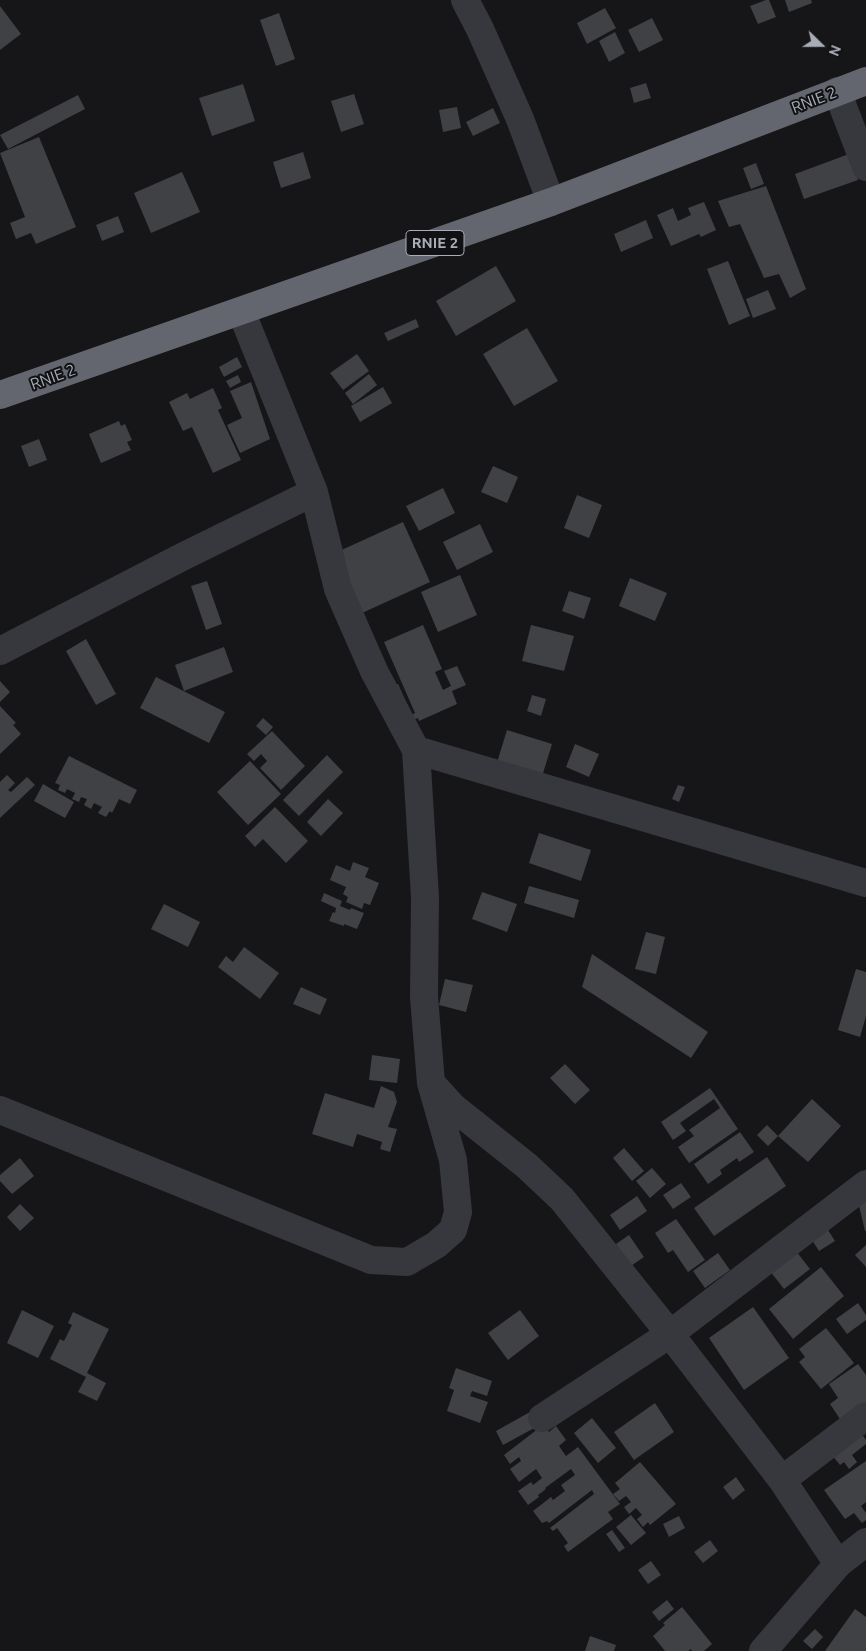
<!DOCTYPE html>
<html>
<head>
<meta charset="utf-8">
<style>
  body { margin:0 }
  #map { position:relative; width:866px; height:1651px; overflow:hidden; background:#161618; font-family:Ubuntu,sans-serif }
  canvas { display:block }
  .north { position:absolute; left:796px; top:20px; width:50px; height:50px; -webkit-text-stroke:4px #111113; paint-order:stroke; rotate:112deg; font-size:14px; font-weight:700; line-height:20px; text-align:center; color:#a8adb8 }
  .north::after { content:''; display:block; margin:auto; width:18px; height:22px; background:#a8adb8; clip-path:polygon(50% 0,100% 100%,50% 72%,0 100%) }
</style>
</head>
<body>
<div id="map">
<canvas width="866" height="1651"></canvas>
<div class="north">N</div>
</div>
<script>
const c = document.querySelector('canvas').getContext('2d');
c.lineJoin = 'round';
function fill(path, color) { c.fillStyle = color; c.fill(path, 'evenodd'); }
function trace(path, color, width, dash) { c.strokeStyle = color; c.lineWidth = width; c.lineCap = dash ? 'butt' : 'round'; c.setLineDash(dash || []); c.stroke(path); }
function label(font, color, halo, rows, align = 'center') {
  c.font = font + ' Ubuntu,sans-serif'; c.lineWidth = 4; c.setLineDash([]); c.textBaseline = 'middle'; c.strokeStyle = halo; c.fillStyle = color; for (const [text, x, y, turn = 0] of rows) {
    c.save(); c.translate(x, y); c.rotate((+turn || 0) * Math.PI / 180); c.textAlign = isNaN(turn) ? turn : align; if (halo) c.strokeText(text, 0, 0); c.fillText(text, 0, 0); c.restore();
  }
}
fill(new Path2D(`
  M766,0H769L776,17L758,24L750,6Z
  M785,0H811L812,3L789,12Z
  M0,6L21,34L0,50Z
  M605,8L616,28L587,44L577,23Z
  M279,13L295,59L276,66L260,20Z
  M652,18L663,40L639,52L628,30Z
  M615,32L625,53L609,62L599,41Z
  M646,83L651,98L634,103L630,88Z
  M243,84L255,121L212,136L199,98Z
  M354,94L364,124L341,132L331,101Z
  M78,95L85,109L8,149L0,135Z
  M457,107L461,128L443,132L439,110Z
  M493,108L500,123L473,136L466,122Z
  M39,137L76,227L36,244L31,233L16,239L10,223L25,217L0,153Z
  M303,152L311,178L281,188L273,162Z
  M849,154L858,180L804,199L795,174Z
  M756,163L764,184L751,189L743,168Z
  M182,172L200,212L151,233L134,193Z
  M766,186L806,289L790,298L779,274L764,278L740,224L729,227L718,201Z
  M704,202L716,230L701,237L699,234L671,246L657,215L673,208L678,221L691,215L688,208Z
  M118,216L124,232L102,241L96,225Z
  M646,220L653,238L621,252L614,234Z
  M728,261L750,316L729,325L707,269Z
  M496,266L516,301L456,336L436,301Z
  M768,290L776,309L753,318L746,299Z
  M416,319L419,327L388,341L384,333Z
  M527,328L558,381L514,406L483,354Z
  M357,354L369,371L343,390L330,373Z
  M237,357L242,367L224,377L219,367Z
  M369,374L377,385L353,404L345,393Z
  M238,375L241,382L230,388L226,381Z
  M251,382L270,439L240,453L227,425L242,418L230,391Z
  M383,387L392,403L360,422L351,406Z
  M213,388L222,408L218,410L241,460L213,473L192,427L183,431L169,402L187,393L190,399Z
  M119,421L121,426L125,424L132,440L127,442L131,450L101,463L89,434Z
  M39,439L47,460L29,467L21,446Z
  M493,466L518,477L507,503L481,492Z
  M443,488L455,513L419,531L406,506Z
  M577,495L602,505L589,538L564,528Z
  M403,522L430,582L362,613L335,553Z
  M480,524L493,552L457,570L443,542Z
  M460,575L477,615L438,632L421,592Z
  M630,578L667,593L655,621L619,606Z
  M207,581L222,624L206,630L191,586Z
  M569,591L591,598L584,619L562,611Z
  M423,625L442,669L435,672L443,690L451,686L444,671L457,666L466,685L452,691L457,704L419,721L418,718L408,722L392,687L398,684L412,715L415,713L384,642Z
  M531,625L574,636L564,671L522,661Z
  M86,639L116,694L96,705L66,651Z
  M224,647L233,672L184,691L175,665Z
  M156,677L225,712L209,743L140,708Z
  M0,681L10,692L0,702Z
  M532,695L546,699L541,716L527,711Z
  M0,706L16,723L13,725L21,734L0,754Z
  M263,718L273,727L266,735L256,726Z
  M507,730L552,744L540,783L495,769Z
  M272,731L305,766L281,790L260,768L267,761L261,754L254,761L247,754Z
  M575,744L599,754L589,777L566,767Z
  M327,755L343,772L299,816L283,800Z
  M69,756L137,790L130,804L119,799L112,813L110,811L106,817L98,813L102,807L94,803L91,809L84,805L87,799L81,797L79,802L72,799L75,793L67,789L65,793L58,790L60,785L55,783Z
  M250,761L281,794L248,825L217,792Z
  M7,775L15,783L8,790L11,792L27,777L35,785L0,818V782Z
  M43,784L74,802L65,818L34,801Z
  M678,785L685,787L679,802L672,799Z
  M328,799L343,813L321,836L307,822Z
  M275,807L308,841L286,863L263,839L255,847L245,836Z
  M539,833L591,850L581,881L529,863Z
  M353,862L369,868L365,877L379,883L370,905L364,903L362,909L346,902L348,897L343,894L346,887L330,880L336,865L350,871Z
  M529,886L579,900L574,918L524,903Z
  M482,892L517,904L507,932L472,919Z
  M324,893L342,901L340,906L350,910L351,908L364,913L357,929L344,924V926L329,921L333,912L335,913L336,908L321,901Z
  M164,904L200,922L188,947L151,929Z
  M646,932L665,937L656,974L635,969Z
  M244,947L279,973L260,999L218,967L226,956L233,962Z
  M592,954L708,1032L691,1058L582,987Z
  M856,969L866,972V1016L860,1037L838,1030Z
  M445,979L473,985L466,1012L439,1005Z
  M301,987L327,999L320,1015L293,1004Z
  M372,1055L400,1059L397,1083L369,1080Z
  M565,1064L590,1090L575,1104L550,1078Z
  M381,1086L394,1092L397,1102L388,1127L397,1129L390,1152L380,1149L382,1142L357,1134L353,1147L312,1134L325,1093L374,1108Z
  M710,1088L738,1129L689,1163L678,1147L694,1136L689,1130L720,1108L714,1099L680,1123L686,1131L673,1140L661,1122Z
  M812,1099L841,1126L808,1162L778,1136Z
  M767,1125L778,1136L768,1146L757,1135Z
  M740,1132L754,1152L739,1162L737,1158L720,1170L722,1174L708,1184L694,1164Z
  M624,1148L644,1171L632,1181L613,1158Z
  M767,1157L786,1186L714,1236L694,1208Z
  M20,1158L34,1176L12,1194L0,1181V1175Z
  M652,1168L666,1184L650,1198L636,1181Z
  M681,1183L691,1197L673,1209L663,1195Z
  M866,1191V1231H865L856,1193Z
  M637,1196L647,1211L620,1230L610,1215Z
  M20,1204L34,1218L20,1231L7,1217Z
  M676,1219L705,1260L688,1272L673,1250L668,1253L655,1233Z
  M828,1230L835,1241L819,1251L812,1240Z
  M629,1235L644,1257L631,1266L616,1244Z
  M866,1245V1267L855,1255Z
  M796,1251L810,1269L784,1289L770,1271Z
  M718,1253L730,1270L705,1288L693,1271Z
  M821,1267L844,1296L793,1339L769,1309Z
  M858,1303L866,1315V1320L847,1334L836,1319Z
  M753,1307L789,1358L744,1390L709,1338Z
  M22,1310L54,1326L38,1358L7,1343Z
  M520,1310L539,1336L508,1360L488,1333Z
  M73,1312L109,1329L87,1373L106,1383L97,1401L78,1392L86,1377L50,1359L60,1339L64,1341L72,1325L68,1323Z
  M826,1328L854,1363L821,1389L799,1362L805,1357L799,1349Z
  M858,1364L866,1375V1406L842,1422L830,1404L838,1398L829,1384Z
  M456,1368L492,1381L487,1396L472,1391L470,1396L488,1402L480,1423L447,1411L454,1390L449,1388Z
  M655,1403L674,1432L634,1460L614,1432Z
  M530,1412L538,1426L503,1445L496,1431Z
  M592,1418L616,1448L598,1463L574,1433Z
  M543,1425L549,1432L556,1426L566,1440L559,1446L566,1456L578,1447L620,1504L608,1512L613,1519L568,1552L564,1546L568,1543L557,1528L553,1531L550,1528L594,1494L592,1490L549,1523L547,1521L542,1523L533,1511L551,1497L553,1500L565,1491L561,1485L575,1475L571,1469L545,1488L546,1489L538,1495L539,1497L528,1505L518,1491L531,1482L533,1485L542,1478L536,1469L519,1482L510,1469L521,1461L519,1457L510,1464L504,1455Z
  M861,1433L866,1440V1444L852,1455L857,1462L849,1469L844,1462L840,1465L832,1455Z
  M866,1461V1502L861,1506L866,1513V1520L862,1523L854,1513L845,1519L824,1490Z
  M640,1462L676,1504L650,1525L648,1522L643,1527L637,1519L642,1515L636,1508L629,1514L624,1507L631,1502L626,1496L619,1501L613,1494L620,1489L615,1483Z
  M736,1477L745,1490L733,1500L723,1487Z
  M631,1515L646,1533L631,1545L616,1527Z
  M679,1516L685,1528L669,1537L663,1524Z
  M612,1530L625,1548L619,1552L606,1534Z
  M710,1540L718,1551L703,1563L694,1552Z
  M651,1561L661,1575L648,1584L638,1570Z
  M667,1600L674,1609L659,1621L652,1612Z
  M682,1607L712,1644L704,1651H692L691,1649L688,1651H665L653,1636L665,1625L663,1623Z
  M855,1609L866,1617V1651H825Z
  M815,1629L823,1637L812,1649L803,1641Z
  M590,1636L616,1645L614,1651H585Z`), '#404145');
trace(new Path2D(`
  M465,0L480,29L520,119L551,202
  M837,91L866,167
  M0,651L182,557L314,492
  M416,750L866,883
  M432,1084L453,1107L527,1166L562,1199L670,1334L782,1480L838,1564
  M0,1110L371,1260L407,1262L436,1245L453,1230L458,1212L453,1160L431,1083L424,997L425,897L416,750L374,671L338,589L314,492L241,311
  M542,1418L670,1334L866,1184
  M782,1480L866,1416
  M763,1651L838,1564L866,1542`), '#37383d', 28);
trace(new Path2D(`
  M0,395L551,202L866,81`), '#63666e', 28);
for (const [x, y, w] of [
  [435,243,58]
]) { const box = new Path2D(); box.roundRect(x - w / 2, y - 12.5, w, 25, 4); c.fillStyle = '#111113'; c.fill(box); trace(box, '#a8adb8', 1); }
label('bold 15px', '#a8adb8', null, [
  ["RNIE 2",435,243]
]);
label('16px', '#a8adb8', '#111113', [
  ["RNIE 2",814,100,-21],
  ["RNIE 2",53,377,-20]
]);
</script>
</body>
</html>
